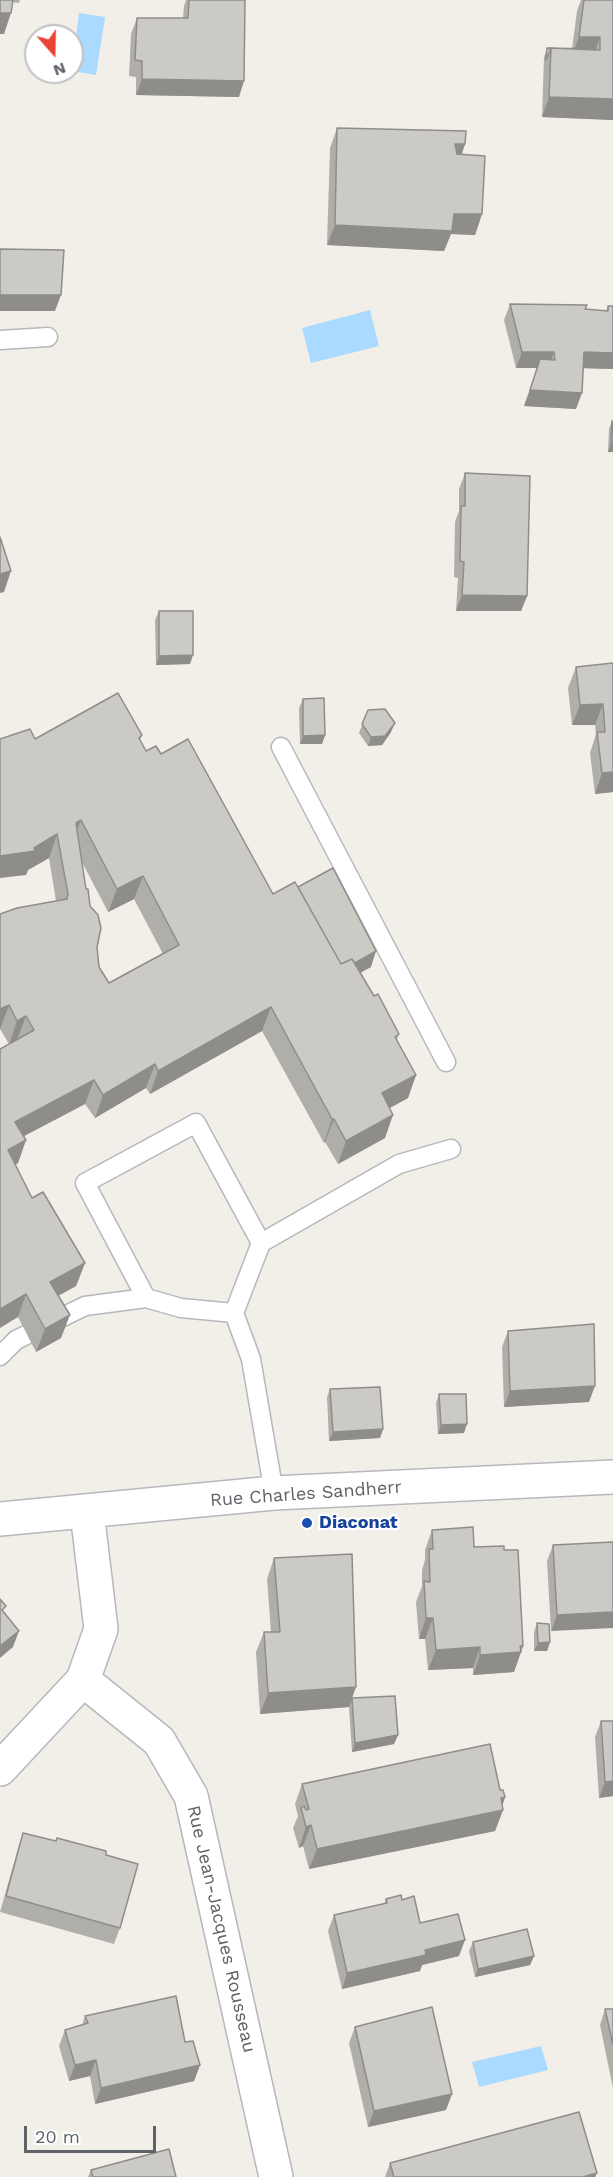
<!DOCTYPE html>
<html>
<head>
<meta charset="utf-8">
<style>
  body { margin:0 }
  #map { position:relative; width:613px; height:2177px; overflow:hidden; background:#f1efe8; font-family:"Work Sans",sans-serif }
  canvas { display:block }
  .north { position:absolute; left:24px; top:24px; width:60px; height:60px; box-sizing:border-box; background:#fff; border:2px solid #bfc1c3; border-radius:50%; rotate:160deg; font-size:16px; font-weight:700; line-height:24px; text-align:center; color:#5f6368 }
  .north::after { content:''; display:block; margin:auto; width:21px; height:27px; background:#ea4335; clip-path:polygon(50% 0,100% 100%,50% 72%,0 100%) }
  .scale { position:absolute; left:24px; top:2126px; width:132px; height:27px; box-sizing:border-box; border:3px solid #5f6368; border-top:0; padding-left:8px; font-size:18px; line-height:21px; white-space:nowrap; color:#5f6368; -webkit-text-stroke:4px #fff; paint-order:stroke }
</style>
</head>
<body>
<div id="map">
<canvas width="613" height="2177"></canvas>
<div class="north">N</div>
<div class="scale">20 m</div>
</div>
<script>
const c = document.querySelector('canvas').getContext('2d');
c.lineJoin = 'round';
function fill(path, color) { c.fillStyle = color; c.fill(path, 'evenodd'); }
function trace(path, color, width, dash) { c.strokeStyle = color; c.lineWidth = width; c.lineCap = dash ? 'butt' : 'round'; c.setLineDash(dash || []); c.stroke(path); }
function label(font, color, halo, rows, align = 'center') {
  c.font = font + ' "Work Sans",sans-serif'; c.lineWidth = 4.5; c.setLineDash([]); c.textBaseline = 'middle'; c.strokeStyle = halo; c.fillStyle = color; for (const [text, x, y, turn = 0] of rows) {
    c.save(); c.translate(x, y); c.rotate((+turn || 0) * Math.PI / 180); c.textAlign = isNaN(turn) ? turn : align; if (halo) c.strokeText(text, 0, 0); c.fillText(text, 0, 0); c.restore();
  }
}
fill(new Path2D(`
  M79,13L105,17L96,75L72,71Z
  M370,310L379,346L311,363L302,328Z
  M541,2046L548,2070L479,2087L472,2062Z`), '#aadaff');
const lane = new Path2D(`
  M0,340L48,337
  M281,747L446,1062
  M146,1298L85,1183L196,1123L261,1243
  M234,1313L261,1243L399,1164L451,1149
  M0,1356L16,1340L85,1306L146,1298L181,1308L234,1313L251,1359L274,1493`);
const street = new Path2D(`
  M0,1519L274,1493L613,1477
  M83,1680L159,1741L191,1796L276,2177
  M0,1769L83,1680L101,1629L87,1512`);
trace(lane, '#b5b8bc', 21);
trace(street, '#b5b8bc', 36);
trace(lane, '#fff', 18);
trace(street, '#fff', 33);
fill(new Path2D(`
  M0,0H20L19,3L12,2L4,34H0Z
  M186,0H245L239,97L136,95V77L129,76L131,34L137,18H183L184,6Z
  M581,0H613V120L542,117L544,57L547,48L572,49L577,11Z
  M337,128L465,144L462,154L482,214L475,235L451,234L444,251L327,245L330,148Z
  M510,304L606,311L608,306H613V369L583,368L576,409L524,406L537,368H516L504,320Z
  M612,421H613V452H608L609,429Z
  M465,473L527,596L521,611H456L458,578L454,577L455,522L459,511V489Z
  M159,611L190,664L156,665L155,620Z
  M613,663V792L595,794L590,753L596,734L595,725H572L568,688L576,667Z
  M303,699L325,735L322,744H300L299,708Z
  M368,710L391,732L382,745L368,746L359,733Z
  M142,735L140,740L146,751L161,754L273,894L298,887L371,967L360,972L374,996L399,1034L397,1040L416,1075L408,1098L390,1108L385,1138L338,1164L325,1142L324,1143L262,1031L150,1094L146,1088L95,1118L85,1104L24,1136L26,1140L18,1163L15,1165L32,1198L85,1263L76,1286L58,1296L61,1338L36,1352L18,1317L9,1044L0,1029V914L56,901L49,858L28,870L26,875L35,739ZM82,862L108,912L134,899L163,954L109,983L99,967Z
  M508,1331L589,1402L504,1407L502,1347Z
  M330,1389L383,1429L380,1438L329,1441L327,1397Z
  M439,1394L464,1433L438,1434L436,1403Z
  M432,1530L474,1547L523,1646L514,1672L473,1675V1668L428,1670L425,1639H419L416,1602L422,1586V1570L425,1560V1550Z
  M613,1542L551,1631L547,1561L553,1545Z
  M274,1558L352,1698L398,1735L394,1744L352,1752L349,1707L260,1714L256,1652L264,1632H271L267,1579Z
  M537,1623L550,1642L547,1651H534V1632Z
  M601,1721H613V1796L599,1798L595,1737Z
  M302,1784L500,1790L505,1797L502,1807L503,1810L495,1831L309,1869L303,1846L299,1848L293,1828L298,1816L295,1804Z
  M23,1833L106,1855L120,1928L114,1944L0,1912L18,1849Z
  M386,1899L402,1900L420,1923L459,1956L422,1965L420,1971L342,1989L328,1931L334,1915L384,1904Z
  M473,1942L534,1956L530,1965L475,1977L469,1951Z
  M605,2009H613V2088L600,2025Z
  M85,2016L185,2042L200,2065L194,2081L95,2104L90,2076L69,2081L59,2046L65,2030L82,2025Z
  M355,2027L446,2110L368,2127L349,2043Z
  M390,2163L597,2173L595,2177H385Z
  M91,2170L176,2177H88Z`), '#afaea9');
fill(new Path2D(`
  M0,13H11L4,34H0Z
  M579,37H600L593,58H571Z
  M142,79L244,81L239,97L136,95Z
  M549,97L613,99V120L542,117Z
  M455,144H465L458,164Z
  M454,214H482L475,235L451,234L444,251L327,245L335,225Z
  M0,295H61L55,311H0Z
  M522,352H554L549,368H516Z
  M584,352L613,353V369L578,368Z
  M530,390L582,393L576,409L524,406Z
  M611,443H613V452H608Z
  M11,571L4,592L0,593V574Z
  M462,595L527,596L521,611H456Z
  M193,655L190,664L156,665L159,656Z
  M603,704L595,725H572L580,705Z
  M395,723L391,732L382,745L368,746L371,737Z
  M325,735L322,744H300L303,736Z
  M613,772V792L595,794L602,773Z
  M81,820L72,844L76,823Z
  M57,834L49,858L28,870L26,875L0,878V856L34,848Z
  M143,876L134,899L108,912L117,889Z
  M376,951L371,967L333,988L338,972Z
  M9,1005L0,1029V1009Z
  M271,1007L262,1031L150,1094L158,1071Z
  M26,1016L17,1040L9,1045L17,1021Z
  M155,1064L146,1088L95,1118L103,1095Z
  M416,1075L408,1098L373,1117L382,1093Z
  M94,1080L85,1104L7,1145L15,1122Z
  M393,1115L385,1138L338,1164L346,1141Z
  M332,1119H334L325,1142L324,1143Z
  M26,1140L18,1163L0,1174L8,1150Z
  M85,1263L76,1286L41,1305L50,1282Z
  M26,1294L18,1317L0,1328V1309Z
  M70,1315L61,1338L36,1352L45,1329Z
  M595,1386L589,1402L504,1407L510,1391Z
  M467,1424L464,1433L438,1434L441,1425Z
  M383,1429L380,1438L329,1441L333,1432Z
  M613,1612V1628L551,1631L557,1615Z
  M426,1618H433L425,1639H419Z
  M19,1631L13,1647L0,1658V1646Z
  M550,1642L547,1651H534L538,1643Z
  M520,1646H523L521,1652L514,1672L473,1675L480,1655Z
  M480,1647L473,1668L428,1670L436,1650Z
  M356,1687L349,1707L260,1714L268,1693Z
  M398,1735L394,1744L352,1752L355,1743Z
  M613,1781V1796L599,1798L605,1782Z
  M505,1797L501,1810H503L495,1831L309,1869L317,1849Z
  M311,1825L303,1846L299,1848L306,1827Z
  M465,1940L459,1956L422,1965L420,1971L342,1989L347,1973L425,1950Z
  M534,1956L530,1965L475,1977L478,1969Z
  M96,2060L90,2076L69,2081L75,2065Z
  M200,2065L194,2081L95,2104L101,2088Z
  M452,2094L446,2110L368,2127L374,2111Z
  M597,2173L595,2177H583Z`), '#8f8d8a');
const building = new Path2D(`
  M0,0H13L11,13H0Z
  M189,0H245L244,81L142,79V61L135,60L137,18H188Z
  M584,0H613V99L549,97L551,48L600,50V37H579Z
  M547,48L596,49V50L551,48L546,60Z
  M337,128L466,131L465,144H455L457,154L485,156L482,214H454L452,231L335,225Z
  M0,249L64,250L61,295H0Z
  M510,304L587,305L585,309L608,311V306H613V353L584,352L582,393L530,390L540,359L555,360L554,352H522Z
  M612,421H613V443H611Z
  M465,473L530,476L527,596L462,595L464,562L460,561L461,506H465Z
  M0,537L11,571L0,574Z
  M159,611H193V655L159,656Z
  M613,663V772L602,773L597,732H605L603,704L580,705L576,667Z
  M118,693L142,735L139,738L146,751L156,746L161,754L188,739L273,894L295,882L341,964L352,959L374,996L378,994L399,1034L395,1037L416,1075L382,1093L393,1115L346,1141L334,1119H332L271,1007L158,1071L155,1064L103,1095L94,1080L15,1122L26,1140L8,1150L32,1198L43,1192L85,1263L50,1282L70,1315L45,1329L26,1294L0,1309V1049L34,1030L26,1016L17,1021L9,1005L0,1009V914L17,908L67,899L68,894L57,834L34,848L35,851L0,856V739L30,729L35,739ZM81,820L117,889L143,876L179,945L109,983L99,967L97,947L101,928L98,915L90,906L88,889H86L76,823Z
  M324,698L325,735L303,736V699Z
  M385,709L395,723L385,736L371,737L362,724L368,710Z
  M333,868L376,951L355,963L352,959L341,964L298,887Z
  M594,1324L595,1386L510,1391L508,1331Z
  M380,1387L383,1429L333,1432L330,1389Z
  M439,1394H466L467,1424L441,1425Z
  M473,1527L474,1547L504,1546V1550H518L523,1646H520L521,1652L480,1655V1647L436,1650L433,1618H426L424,1581L430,1582L429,1549H433L432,1530Z
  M613,1542V1612L557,1615L553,1545Z
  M352,1554L356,1687L268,1693L264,1632H280L274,1558Z
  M0,1599L6,1606L2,1610L19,1631L0,1646Z
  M537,1623L549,1624L550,1642L538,1643Z
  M395,1696L398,1735L355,1743L352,1698Z
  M601,1721H613V1781L605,1782Z
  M490,1744L500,1790H503L505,1797L501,1798L503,1810L317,1849L311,1825L306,1827L301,1808L304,1806L306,1810L309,1809L302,1784Z
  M23,1833L56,1841L57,1838L106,1851V1855L138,1864L120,1928L6,1896Z
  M401,1895L402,1900L414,1896L420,1923L458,1914L465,1940L425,1950L426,1955L347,1973L334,1915L387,1903L386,1899Z
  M527,1929L534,1956L478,1969L473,1942Z
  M176,1996L185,2042L193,2041L200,2065L101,2088L96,2060L75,2065L65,2030L88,2023L85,2016Z
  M432,2007L452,2094L374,2111L355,2027Z
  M605,2009H613V2045Z
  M579,2112L597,2173L583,2177H394L390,2163Z
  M169,2149L176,2177H93L91,2170Z`);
fill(building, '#cccac5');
trace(building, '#8f8d8a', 1.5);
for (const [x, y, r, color] of [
  [307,1523,6,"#1a4fb4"]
]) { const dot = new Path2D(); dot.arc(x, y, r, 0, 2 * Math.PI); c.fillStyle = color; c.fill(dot); trace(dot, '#fff', 2); }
label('18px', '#5f6368', '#fff', [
  ["Rue Charles Sandherr",306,1494,-4],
  ["Rue Jean-Jacques Rousseau",221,1929,77]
]);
label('bold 18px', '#164399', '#fff', [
  ["Diaconat",319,1523]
], 'left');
</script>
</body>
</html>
